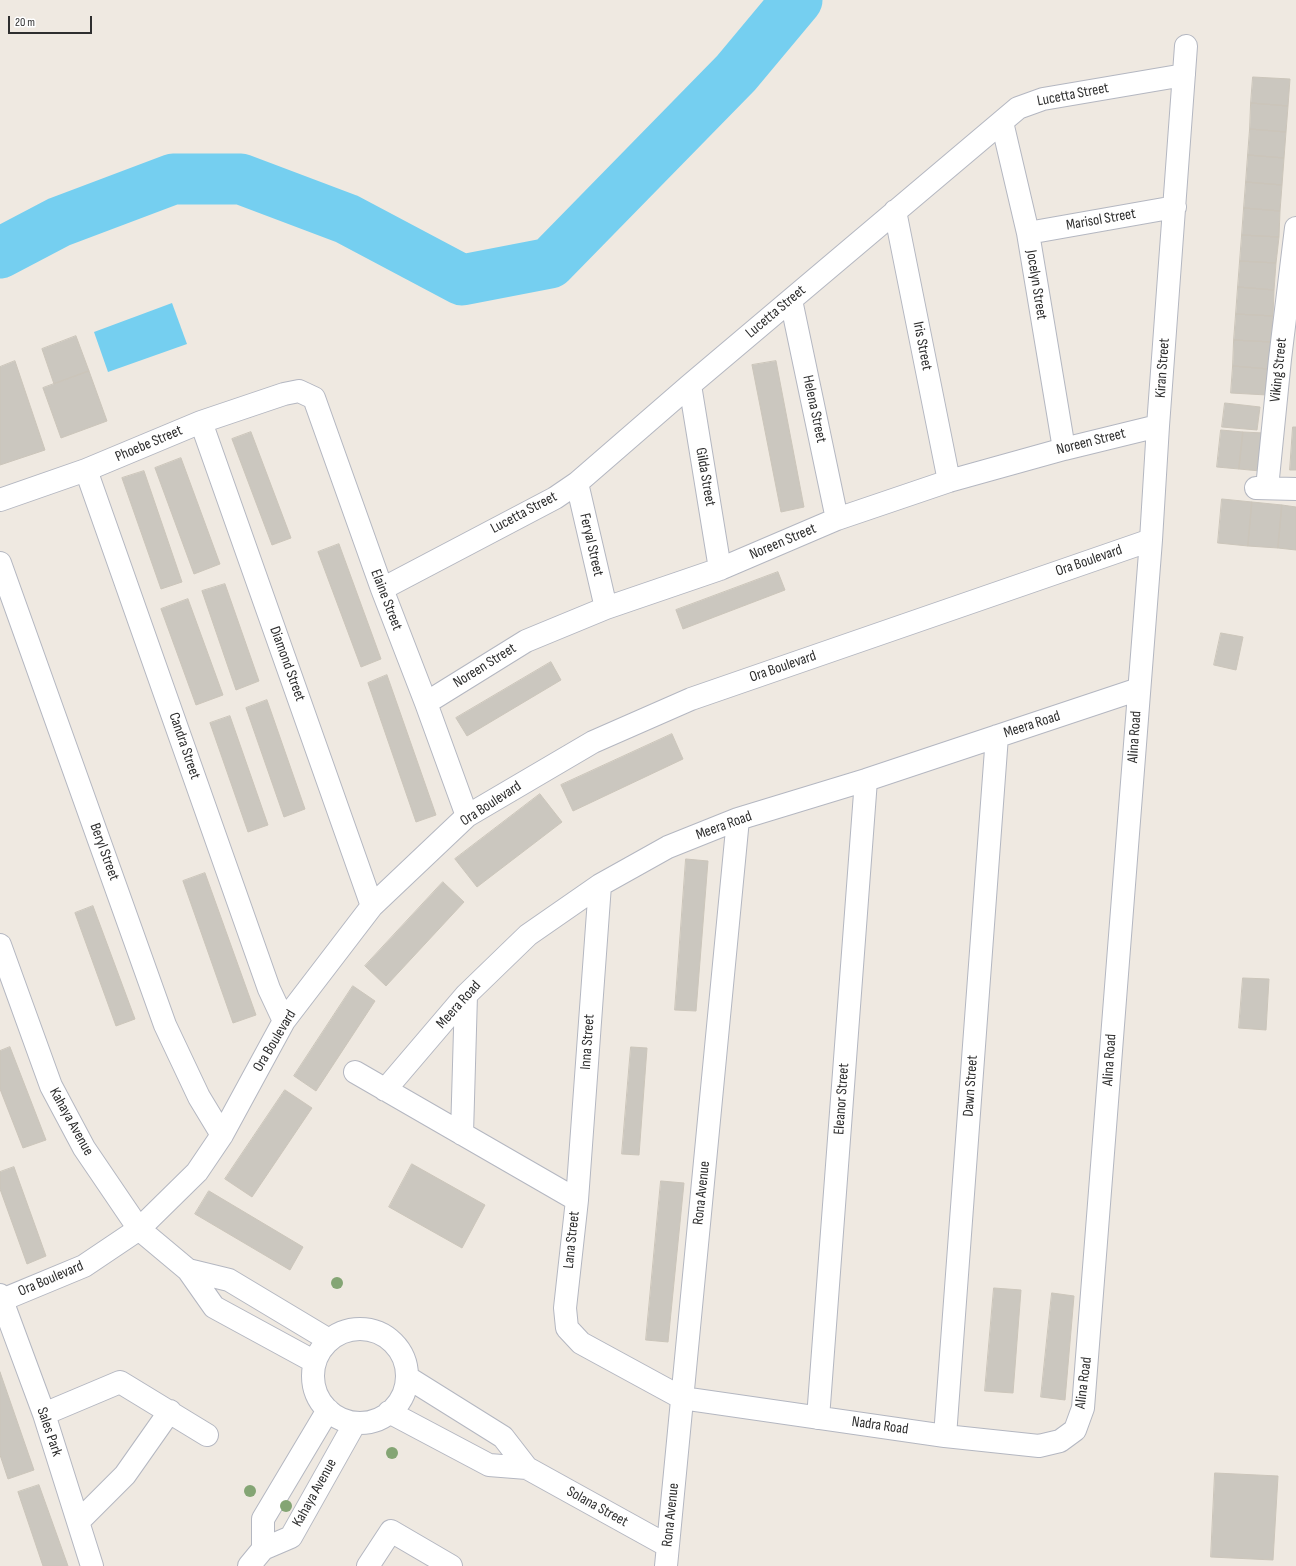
<!DOCTYPE html>
<html>
<head>
<meta charset="utf-8">
<style>
  body { margin:0 }
  #map { position:relative; width:1296px; height:1566px; overflow:hidden; background:#efe9e1; font-family:"Sofia Sans Condensed",sans-serif }
  canvas { display:block }
  .scale { position:absolute; left:8px; top:16px; width:84px; height:18px; box-sizing:border-box; border:2px solid #2e2e2e; border-top:0; padding-left:5px; font-size:12px; line-height:14px; white-space:nowrap; color:#2e2e2e; -webkit-text-stroke:3px #fff; paint-order:stroke }
</style>
</head>
<body>
<div id="map">
<canvas width="1296" height="1566"></canvas>
<div class="scale">20 m</div>
</div>
<script>
const c = document.querySelector('canvas').getContext('2d');
c.lineJoin = 'round';
function fill(path, color) { c.fillStyle = color; c.fill(path, 'evenodd'); }
function trace(path, color, width, dash) { c.strokeStyle = color; c.lineWidth = width; c.lineCap = dash ? 'butt' : 'round'; c.setLineDash(dash || []); c.stroke(path); }
function label(font, color, halo, rows, align = 'center') {
  c.font = font + ' "Sofia Sans Condensed",sans-serif'; c.lineWidth = 3.5; c.setLineDash([]); c.textBaseline = 'middle'; c.strokeStyle = halo; c.fillStyle = color; for (const [text, x, y, turn = 0] of rows) {
    c.save(); c.translate(x, y); c.rotate((+turn || 0) * Math.PI / 180); c.textAlign = isNaN(turn) ? turn : align; if (halo) c.strokeText(text, 0, 0); c.fillText(text, 0, 0); c.restore();
  }
}
fill(new Path2D(`
  M172,303L187,344L108,372L94,332Z`), '#75cff0');
trace(new Path2D(`
  M0,253L59,222L173,179H241L347,219L462,280L550,263L736,73L797,0`), '#75cff0', 51);
const building = new Path2D(`
  M1253,77L1290,79L1288,106L1251,103Z
  M1251,103L1288,106L1286,132L1250,129Z
  M1250,129L1286,132L1284,158L1248,155Z
  M1248,155L1284,158L1282,185L1246,182Z
  M1246,182L1282,185L1280,211L1244,208Z
  M1244,208L1280,211L1279,237L1242,235Z
  M1242,235L1279,237L1276,263L1240,261Z
  M1240,261L1276,263L1274,290L1238,287Z
  M1238,287L1274,290L1273,316L1236,314Z
  M1236,314L1273,316L1271,342L1234,340Z
  M76,336L89,371L54,384L42,349Z
  M1234,340L1271,342L1269,369L1233,366Z
  M15,361L45,450L0,465V367Z
  M776,361L804,507L781,512L752,365Z
  M1233,366L1269,369L1267,395L1231,393Z
  M89,371L107,421L61,438L43,388Z
  M1225,403L1260,407L1257,430L1222,427Z
  M1293,427H1296V470H1290Z
  M1221,430L1243,432L1239,469L1217,467Z
  M251,432L291,538L272,545L232,439Z
  M1243,432L1264,433L1260,471L1239,469Z
  M181,458L220,564L194,574L155,468Z
  M144,471L182,582L161,589L122,478Z
  M1222,499L1252,502L1248,546L1218,543Z
  M1252,502L1282,505L1278,548L1248,546Z
  M1282,505L1296,507V550L1278,548Z
  M339,544L381,659L361,667L318,552Z
  M778,572L785,590L683,629L676,610Z
  M225,584L259,681L236,690L202,591Z
  M188,599L223,695L196,705L161,609Z
  M1221,633L1243,637L1236,670L1214,665Z
  M551,662L561,680L467,736L456,718Z
  M387,675L436,815L416,822L368,683Z
  M267,700L305,809L284,817L246,708Z
  M230,716L268,825L248,832L210,723Z
  M672,734L683,759L573,811L561,785Z
  M540,794L562,822L477,887L455,859Z
  M686,859L708,861L696,1011L675,1010Z
  M205,873L256,1015L233,1023L183,881Z
  M443,882L464,902L386,986L365,966Z
  M93,906L135,1019L116,1026L75,913Z
  M1243,978L1269,979L1266,1030L1239,1028Z
  M353,986L375,1001L316,1091L294,1076Z
  M10,1047L46,1140L23,1148L0,1089V1051Z
  M631,1047L647,1048L639,1155L622,1154Z
  M285,1090L312,1108L252,1197L225,1179Z
  M412,1164L485,1205L462,1248L389,1207Z
  M14,1167L46,1256L27,1264L0,1189V1172Z
  M661,1181L684,1183L668,1342L646,1340Z
  M209,1191L303,1247L290,1270L195,1214Z
  M994,1288L1021,1290L1013,1393L985,1391Z
  M1052,1293L1074,1296L1065,1400L1041,1397Z
  M0,1372L34,1470L8,1479L0,1455Z
  M1215,1473L1278,1476L1273,1560L1211,1557Z
  M39,1485L68,1566H43L18,1492Z`);
fill(building, '#cbc7bf');
trace(building, '#cbc5ba', 1);
const minor = new Path2D(`
  M1002,122L1028,233L1064,449
  M895,211L949,481
  M1028,233L1175,207
  M791,300L837,519
  M690,385L720,569
  M201,422L372,906
  M86,470L269,989L284,1021
  M577,483L606,608
  M1256,488L1296,489
  M1267,488L1280,359L1296,228
  M0,500L86,470L201,422L284,394L299,391L314,398L382,589L426,703L467,816
  M0,563L165,1025L199,1097L222,1135
  M382,589L555,498L577,483L690,385L1018,108L1043,99L1184,75
  M426,703L526,641L606,608L720,569L837,519L949,481L1064,449L1158,426
  M600,885L577,1200L565,1308L567,1328L581,1343L682,1398L945,1436L1039,1446L1060,1441L1075,1430L1083,1408L1151,540L1158,426L1186,46
  M0,945L51,1086L84,1148L139,1229L188,1270L214,1307L315,1362
  M355,1072L577,1200
  M385,1090L466,995L528,935L600,885L668,847L738,819L866,780L1139,689
  M462,1134L466,995
  M188,1270L229,1280L329,1340
  M0,1295L44,1414L92,1566
  M2,1300L84,1266L139,1229L197,1172L222,1135L284,1021L372,906L467,816L593,742L691,699L1151,540
  M313 1376a47 47 0 1 1 94 0a47 47 0 1 1-94 0Z
  M407,1377L503,1437L527,1468L668,1546
  M389,1412L489,1465L527,1468
  M44,1414L120,1382L207,1435
  M818,1418L866,780
  M945,1436L997,736
  M79,1521L125,1475L170,1411
  M263,1549V1519L328,1410
  M249,1566L263,1549L291,1537L355,1423
  M368,1566L391,1531L451,1566
  M666,1566L738,819`);
trace(minor, '#b4b7c1', 24);
trace(minor, '#fff', 22);
c.fillStyle = '#84a574';
for (const [x, y] of [
  [337,1283],
  [392,1453],
  [250,1491],
  [286,1506]
]) { c.beginPath(); c.arc(x, y, 6, 0, 2 * Math.PI); c.fill(); }
label('15px', '#2e2e2e', '#fff', [
  ["Lucetta Street",1073,95,-11],
  ["Marisol Street",1101,220,-10],
  ["Jocelyn Street",1036,285,81],
  ["Lucetta Street",776,312,-40],
  ["Iris Street",922,346,79],
  ["Kiran Street",1163,368,-86],
  ["Viking Street",1279,370,-84],
  ["Helena Street",814,409,78],
  ["Noreen Street",1091,442,-14],
  ["Phoebe Street",149,444,-23],
  ["Gilda Street",705,477,80],
  ["Lucetta Street",524,513,-28],
  ["Noreen Street",783,542,-23],
  ["Feryal Street",591,545,77],
  ["Ora Boulevard",1089,561,-19],
  ["Elaine Street",386,600,69],
  ["Diamond Street",287,664,70],
  ["Noreen Street",485,666,-32],
  ["Ora Boulevard",783,667,-19],
  ["Meera Road",1032,725,-18],
  ["Alina Road",1135,737,-86],
  ["Candra Street",184,746,71],
  ["Ora Boulevard",491,804,-33],
  ["Meera Road",724,826,-20],
  ["Beryl Street",104,852,70],
  ["Meera Road",459,1005,-48],
  ["Ora Boulevard",275,1041,-59],
  ["Inna Street",588,1042,-86],
  ["Alina Road",1110,1060,-86],
  ["Dawn Street",971,1086,-86],
  ["Eleanor Street",842,1099,-86],
  ["Kahaya Avenue",71,1122,61],
  ["Rona Avenue",702,1193,-84],
  ["Lana Street",572,1240,-84],
  ["Ora Boulevard",51,1279,-23],
  ["Alina Road",1084,1383,-83],
  ["Nadra Road",880,1426,8],
  ["Sales Park",49,1432,71],
  ["Kahaya Avenue",315,1493,-61],
  ["Solana Street",597,1507,29],
  ["Rona Avenue",671,1515,-84]
]);
</script>
</body>
</html>
